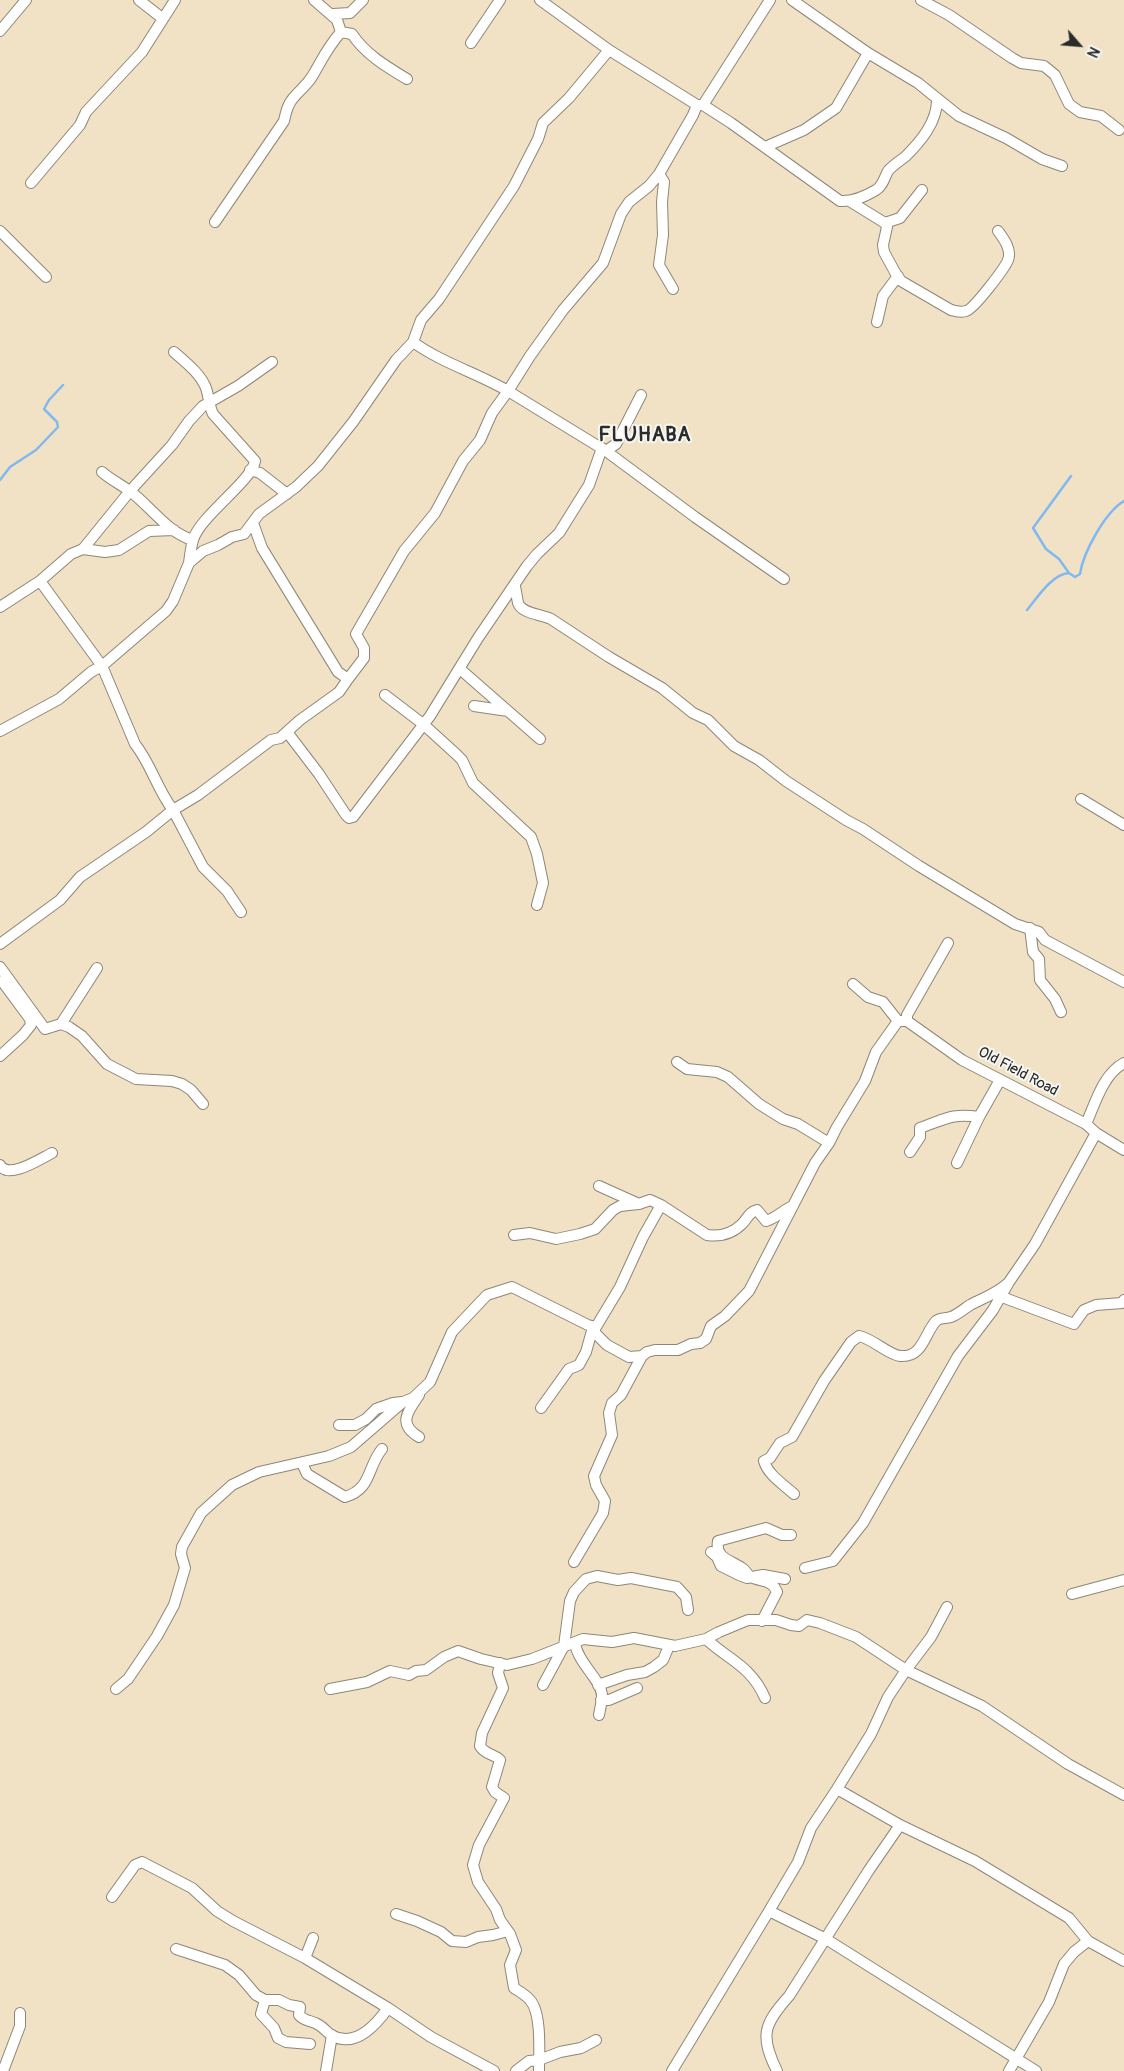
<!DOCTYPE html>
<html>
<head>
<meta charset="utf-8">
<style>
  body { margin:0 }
  #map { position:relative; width:1124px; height:2071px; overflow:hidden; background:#f1e2c5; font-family:Pangolin,sans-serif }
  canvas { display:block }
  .north { position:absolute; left:1054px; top:20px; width:50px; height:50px; -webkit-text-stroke:4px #f6f6f2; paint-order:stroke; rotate:117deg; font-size:14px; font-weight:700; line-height:20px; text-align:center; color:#2b2b2b }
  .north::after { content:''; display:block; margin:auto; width:18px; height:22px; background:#2b2b2b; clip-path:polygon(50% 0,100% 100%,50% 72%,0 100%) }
</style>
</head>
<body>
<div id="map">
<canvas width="1124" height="2071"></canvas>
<div class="north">N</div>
</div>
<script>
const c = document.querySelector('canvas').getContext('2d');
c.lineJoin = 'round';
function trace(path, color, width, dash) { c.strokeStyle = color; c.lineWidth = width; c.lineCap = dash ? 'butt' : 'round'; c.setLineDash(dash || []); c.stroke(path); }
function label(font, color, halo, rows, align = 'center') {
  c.font = font + ' Pangolin,sans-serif'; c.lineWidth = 4; c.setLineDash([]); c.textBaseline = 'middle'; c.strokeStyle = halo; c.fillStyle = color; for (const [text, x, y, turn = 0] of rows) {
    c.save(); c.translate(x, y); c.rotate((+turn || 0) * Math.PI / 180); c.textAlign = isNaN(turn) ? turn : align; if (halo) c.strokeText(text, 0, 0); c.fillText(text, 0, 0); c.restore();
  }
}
trace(new Path2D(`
  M0,480L10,467L36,450L58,427L57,422L44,409L49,400L63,385
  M1069,573L1059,559L1046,549L1033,528L1071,476
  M1027,610C1037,598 1052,574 1069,573L1075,577L1080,574C1083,553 1105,512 1124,501`), '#80b9f1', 2.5);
const minor = new Path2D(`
  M139,0L162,18
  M314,0L337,20L341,32
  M540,0L609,50L697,105H703L731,123L840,201C853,202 864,197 876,190C883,186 884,178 888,171C893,165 900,161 906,156C921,141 937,122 937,100
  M792,0L868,53L918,83L959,116L1006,138L1042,159L1062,166
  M921,0L949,15L1012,58L1021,63L1044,66L1055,75L1069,104L1080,112L1101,116L1119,130
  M333,14L350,13L363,0
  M0,31L26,0
  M341,32L352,34C365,54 387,67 407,79
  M471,43L500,0
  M697,105L693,115L659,174L649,186L629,202L621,214L603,263L563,310L530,356L508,391L606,451L695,517L784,579
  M703,105L770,0
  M765,147L804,130L836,108L868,53
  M659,174L664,182L662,202L663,235L659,265L673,289
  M31,183L80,125L86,112L142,52L175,0
  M851,202L885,223L887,227L883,245L884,252L896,274L901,281L951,310C956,311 961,313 966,311C974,309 1005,268 1008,260C1012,250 1004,239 998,231
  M215,222L284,121C286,112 288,103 295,96C301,89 308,84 313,75C323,58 327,48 341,32
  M885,223L900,218L922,190
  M0,231L46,277
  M877,322L883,296L898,276
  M174,352C185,362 200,373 206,388C209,397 209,406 213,414L255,461C252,481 200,516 193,540C191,547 190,555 189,563
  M606,451L616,444L641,395
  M250,470L260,473L287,494
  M102,472C111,480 122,485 131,492C151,507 168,533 193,540
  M253,523L262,548L338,672L348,679L364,658V648L356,634L404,551L435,513L463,461L480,440L492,413L508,391C477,373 442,363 413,342
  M83,549L130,491L172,445L189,421L203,406L238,386L272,362
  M515,586C516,592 517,597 518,603C522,614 541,614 551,619L609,657L662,688L693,713L708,720L734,746L759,760L786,781L846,820L863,829L919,866L1015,924L1039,932L1045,940L1124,982
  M0,607L40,581L71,554L83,549L105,552L119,550L149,531L174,530
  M460,669L540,739
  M385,695L423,724L456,754L462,760L473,783L531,837L537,854L543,883L537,905
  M474,706L508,711
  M0,731L59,699L91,672L102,666L40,581
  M287,732L319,774L346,815L349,818L353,817L430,716L478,638L527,566L537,554L559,533L589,485L602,448
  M1081,799L1124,825
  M241,912L227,891L203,867L173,810L198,795L271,740L280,738L300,720L339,692L348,679
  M1030,928L1033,952L1039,959L1040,980L1055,999L1061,1012
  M0,944L60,900L80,877L146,832L173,810C157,789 151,764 135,744L102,666L166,611L173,601L189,563L203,551L218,545L232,537L244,534L259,514L296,487L318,466L353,422L396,360L413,342L421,320L439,299L514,186L538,139L543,123L569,98L609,50
  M0,967L45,1029L61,1024L69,1027L82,1036L107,1064L136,1079L172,1081L182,1084L191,1090L203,1104
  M853,984L868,997L883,1002L898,1021
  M898,1021H907L962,1060L1086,1124L1096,1133L1124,1150
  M907,1021V1015L948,943
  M61,1024L97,968
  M0,1056L23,1035L31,1025L30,1019L2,981
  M677,1062L687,1069L717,1072L728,1077L759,1104L783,1119L798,1124L829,1143
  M1086,1124C1095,1104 1103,1074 1124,1063
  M910,1152L920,1137V1128C946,1119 951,1113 979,1117L1000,1080
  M957,1163L979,1117
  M0,1165C8,1180 40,1159 52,1153
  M599,1186L639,1204L650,1200L661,1205L707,1235C721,1237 732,1234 742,1224C748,1218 749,1212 757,1210L766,1221C775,1219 783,1210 793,1206
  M514,1235L530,1233L556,1239L580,1234L595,1229L613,1210L620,1206L638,1204
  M1002,1297L1074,1324L1084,1310L1096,1305L1122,1303L1124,1300
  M593,1327L596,1334L607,1345L629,1357L642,1356L647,1352L655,1350H678L691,1344L700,1343L706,1339L711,1326L725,1316L749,1291L815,1163L829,1143L837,1127L865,1081L876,1052L898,1021
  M419,1395C408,1411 397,1424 419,1437
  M541,1408L569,1369L579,1365L586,1352L593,1327
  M339,1425H355L366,1419L376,1409L393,1403L402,1402
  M302,1463L307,1474L345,1497C372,1489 367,1467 382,1449
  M794,1494C783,1484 768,1475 764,1461L770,1458L780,1443L792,1437L824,1381L851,1342L859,1336C873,1339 889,1355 900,1356C923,1358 924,1334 936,1321C941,1317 945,1319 951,1317C957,1315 964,1309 970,1305C983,1298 996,1294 1007,1284
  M711,1552L717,1557L721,1566L739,1575L747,1578L763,1575L785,1579
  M574,1562L603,1513L605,1501L596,1485L594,1476L612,1435L609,1413L612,1403L621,1395L642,1356
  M805,1568L833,1561L863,1523L958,1356L993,1310L1009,1282L1035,1244L1096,1133
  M1072,1594L1124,1580
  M762,1621L777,1592C772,1579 760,1582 751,1577C747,1575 746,1570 742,1568C731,1560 715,1559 718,1541L766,1528L782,1535H791
  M706,1639C730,1661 751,1666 765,1698
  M575,1643C578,1664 602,1680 602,1696C602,1702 600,1709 599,1715
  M500,1663L498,1673L503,1688L482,1733L480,1746C484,1754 494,1754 500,1760L492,1787L495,1792L504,1798L479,1845L473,1865L478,1882L496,1909L500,1920L510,1934L516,1950L510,1965L514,1988C519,1991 526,1995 530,2000C542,2013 539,2054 539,2071
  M543,1685L564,1646L570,1601L574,1592L586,1579L597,1576L618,1580L631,1578L677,1587L686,1597L688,1610
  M598,1685L627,1675L645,1672L654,1667L663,1660L669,1646
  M116,1689L128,1679L157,1636L174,1605L185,1568L181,1554L182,1547L201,1513L232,1485L259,1472L329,1456L351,1447L403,1402L413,1398L430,1382L452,1332L487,1295L512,1287L588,1325L596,1327L620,1287L643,1237L661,1205
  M330,1689L367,1682L390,1671L409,1675L416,1671L426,1670L444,1657L458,1651L481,1659L507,1665L532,1659L583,1639L612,1642L634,1638L675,1646L706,1639L719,1632L748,1620H776L791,1625L799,1626L807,1620L820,1623L856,1637L906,1670L982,1706L1068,1764L1124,1795
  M601,1700H609L637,1688
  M837,1789L871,1734L888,1697L906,1670L931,1637L947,1607
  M112,1897L135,1865L142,1862L192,1888L217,1911L233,1921L305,1958L388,2008L431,2037L494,2071
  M396,1914L417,1921L441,1932L452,1941L466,1942L478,1937L493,1935L508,1931
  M176,1949L225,1965L239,1975L256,1995L265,2000H279L289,2005L300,2007L299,2015C305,2022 312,2020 319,2025C324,2028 327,2032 331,2035C355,2049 376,2025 388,2008
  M305,1958L313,1938
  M265,2000L261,2014L274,2028L278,2038L286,2042L310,2044
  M3,2071L20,2026V2013
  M326,2071L332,2035
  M516,2071L529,2061L539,2060L560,2052L581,2048L596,2040
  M672,2071L769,1911
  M777,2071C760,2036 763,2025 789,1996L869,1870L900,1825
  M1009,2071L1049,2002L1064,1964L1074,1952L1088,1941
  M1036,2071L826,1939L769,1911L798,1862L811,1828L837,1789L900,1825L975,1861L1069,1918L1088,1941L1124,1961`);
trace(minor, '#8e8678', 12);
trace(minor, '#fff', 10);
label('15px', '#2b2b2b', '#f6f6f2', [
  ["Old Field Road",1018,1072,28]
]);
c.letterSpacing = '1px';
label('bold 20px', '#2b2b2b', '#f6f6f2', [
  ["FLUHABA",645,436]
]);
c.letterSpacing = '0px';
</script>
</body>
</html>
